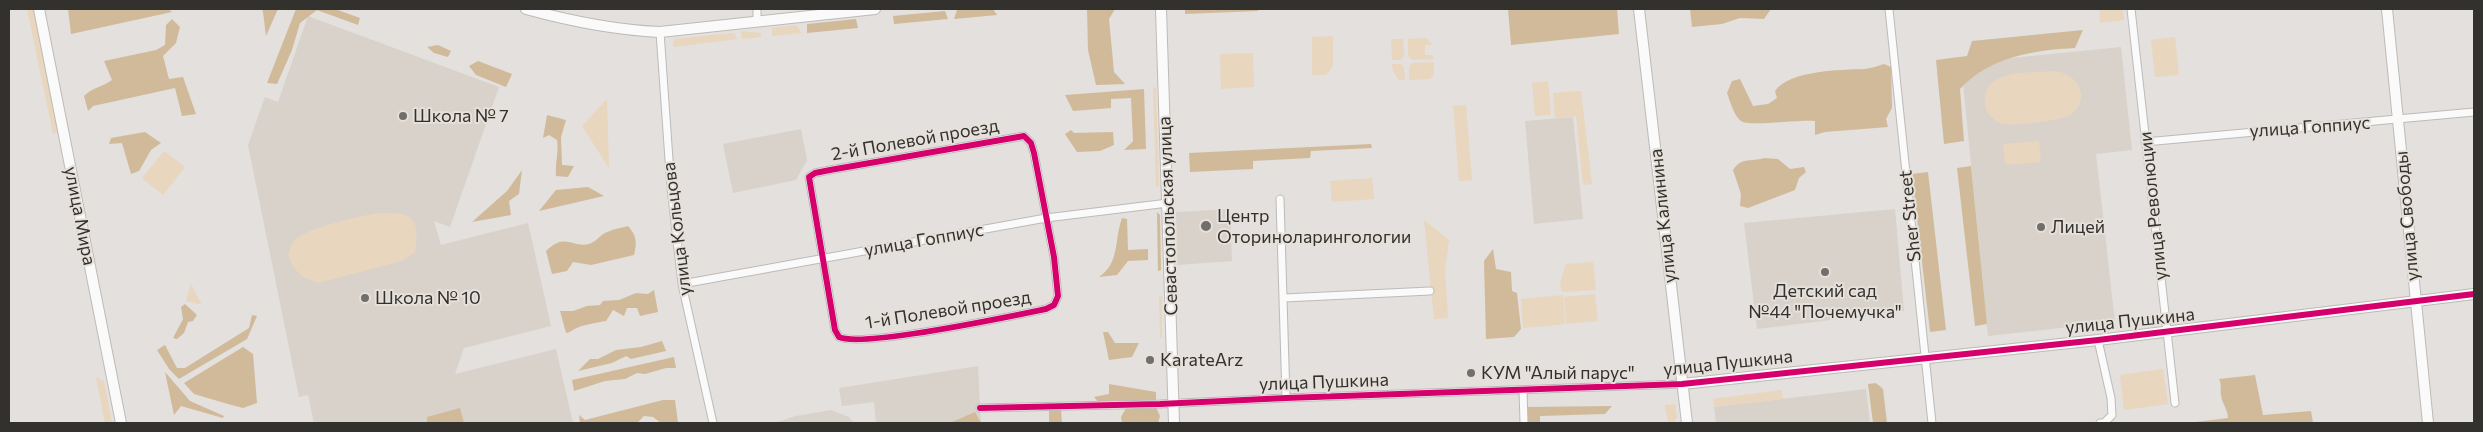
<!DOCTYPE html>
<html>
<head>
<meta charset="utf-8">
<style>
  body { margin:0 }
  #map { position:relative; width:2483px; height:432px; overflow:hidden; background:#e3e0dd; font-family:Commissioner,sans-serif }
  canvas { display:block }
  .frame { position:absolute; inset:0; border:10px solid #33312e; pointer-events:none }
</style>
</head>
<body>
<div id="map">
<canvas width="2483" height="432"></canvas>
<div class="frame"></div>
</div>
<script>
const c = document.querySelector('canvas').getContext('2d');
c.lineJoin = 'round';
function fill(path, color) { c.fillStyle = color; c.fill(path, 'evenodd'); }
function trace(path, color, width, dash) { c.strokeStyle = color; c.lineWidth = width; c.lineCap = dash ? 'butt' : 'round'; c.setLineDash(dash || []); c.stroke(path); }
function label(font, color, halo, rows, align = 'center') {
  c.font = font + ' Commissioner,sans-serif'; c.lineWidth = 4; c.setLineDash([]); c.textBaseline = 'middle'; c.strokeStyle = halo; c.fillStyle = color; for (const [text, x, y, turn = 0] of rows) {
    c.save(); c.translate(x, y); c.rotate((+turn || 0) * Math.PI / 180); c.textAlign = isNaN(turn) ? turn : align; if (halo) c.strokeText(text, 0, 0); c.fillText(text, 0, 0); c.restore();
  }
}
fill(new Path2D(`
  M308,16L499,87L450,227L434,221L441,245L528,223L551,326L464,348L455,374L556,349L573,423H314L308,395L299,397L248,145L265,97L278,102Z
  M2121,47L2132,150L2096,154L2115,322L1988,336L1961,63Z
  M1573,117L1583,219L1534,224L1525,121Z
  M801,129L807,160L796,180L733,193L723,144Z
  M1230,209L1232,261L1177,265L1176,212Z
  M1895,209L1904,311L1757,329L1744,223Z
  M978,366L981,423H876L874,402L842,406L839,388Z
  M1866,389L1870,423H1716L1714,407Z
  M831,410L849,417L854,423H774L796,416Z`), '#d8d2ca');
fill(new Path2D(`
  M27,9H34L58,127L57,132L53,134Z
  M2099,9H2123L2124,20L2100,23Z
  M796,25L802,33L772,36V28Z
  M741,31L761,33V37L742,39Z
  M732,33L735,34L737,39L673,47L674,39Z
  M1333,36V66L1326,75H1312V37Z
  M2175,37L2179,75L2155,77L2151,40Z
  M1426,38L1433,45H1425V55H1433L1434,59L1412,60L1408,56V39Z
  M1391,39H1403L1404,56L1401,60H1392Z
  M1253,53L1254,87L1221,89L1220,54Z
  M1434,62V74L1430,79L1409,80V67L1412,63Z
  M1392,64H1401L1404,67L1405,80H1399L1393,71Z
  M2054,71C2078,73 2093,99 2070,115C2061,121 2013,126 2002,124C1997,122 1990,117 1987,112C1985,108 1984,102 1985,97C1987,69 2033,73 2054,71Z
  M1548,81L1551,115L1535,116L1532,83Z
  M1153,87L1156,88L1159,186L1156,187Z
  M1581,91L1592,184L1583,185L1576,116L1555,118L1553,93Z
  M607,99L609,168L582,126Z
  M1466,105L1472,180L1459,181L1453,106Z
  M2039,141L2041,162L2005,165L2003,144Z
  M164,151L185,167L163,195L142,178Z
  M1372,178L1374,199L1332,202L1330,181Z
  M378,213C414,212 420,217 415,252L402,261L318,283L303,277L293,267L288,255C289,251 291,244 294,241C304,228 361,216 378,213Z
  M1424,220L1449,240L1445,270L1448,318L1434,319Z
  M1593,262L1596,290L1562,292L1560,283L1566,264Z
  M191,284L202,305L186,301Z
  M1595,294L1598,321L1566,324L1564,297Z
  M1563,295L1565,324L1523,328L1521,299Z
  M1159,296L1162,297V337L1160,338Z
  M2163,369L2168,404L2124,410L2120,375Z
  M96,377L104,381L112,423H105Z
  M1782,390L1783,399L1714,407L1713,399Z
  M1675,404L1677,417L1674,423H1668L1665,405Z`), '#e8d6be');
fill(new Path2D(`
  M68,9H168L172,12L71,34Z
  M262,9H278L266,36L263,12Z
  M296,9H335L360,18L358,25L317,10L300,23L292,50L277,84L267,83Z
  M993,9L997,15L954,19L957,10Z
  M1087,9H1115L1109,19L1114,72L1125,84L1096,85L1088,50Z
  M1185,9H1258V11L1185,14Z
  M1508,9H1617L1619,34L1511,45Z
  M1690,9H1771L1764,19L1740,18L1722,24L1692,27Z
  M945,11L948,19L894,24L893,16Z
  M172,19L180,27L176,43L163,56L169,79L183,77L196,114L182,116L175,88L93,106L88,111L84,96C93,87 103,87 112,80L104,61L156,50L165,45L166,25Z
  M856,19L858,28L807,33V24Z
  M2083,30L2075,48C2034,50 1989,57 1960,89L1964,141L1944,144L1936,60L1967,56L1972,41Z
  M438,45L451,51L448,57L434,53L427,47Z
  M478,61L512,74L506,87L476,75L469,66Z
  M1884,64L1891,67L1892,108L1886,119L1888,127L1825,132L1815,135V121C1801,119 1747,127 1741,121C1734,116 1730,101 1727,93L1732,81L1740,79L1753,106L1768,104L1777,98L1775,91C1790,70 1841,70 1865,69C1872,68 1878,66 1884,64Z
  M1144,89L1146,149L1124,150L1133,141L1131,98L1111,99V108L1073,111L1065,95Z
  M547,115L566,120L561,137L562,165L574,166L568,177L556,176C555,163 559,151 557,140L549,135L543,138Z
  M1071,130L1074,133L1113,132L1114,145L1100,151L1077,152L1065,134Z
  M145,132L161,143L151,150L139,171L131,174L122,143L109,144L111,138Z
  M1371,144L1372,148L1311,151L1310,158L1253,161V169L1190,172L1189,153Z
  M1764,158L1778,159L1790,169L1804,167L1806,172L1799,178L1795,190L1748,208L1740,206L1741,194L1733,170C1741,157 1751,162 1764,158Z
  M1971,166L1987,324L1975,326L1957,168Z
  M522,170L519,194L509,201L511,215L472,222L507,191Z
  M1928,172L1946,330L1930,332L1912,174Z
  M588,187L604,196L539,211L556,190Z
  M1157,212L1160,215L1161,270L1158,271Z
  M1122,218L1127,219L1128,250L1148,249V260L1128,261L1117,275L1099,277C1120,263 1114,240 1122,218Z
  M628,226C637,236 637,243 634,255L591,265L573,262L567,271L552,274L546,251C565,232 572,248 589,244C596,242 599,236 605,233C613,229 621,228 628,226Z
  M1493,249L1496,269L1511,272L1512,291L1517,293L1521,329L1514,337L1486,339L1484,261Z
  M654,290L658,312L640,316L637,308H627L624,316L613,310L606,321C598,322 590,324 582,326C576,327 572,332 566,333L560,311H573L587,306L600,305L603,301L619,300L636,293L648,294Z
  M185,304L197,315L193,321L188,322L184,333L177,339L173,338L183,319L181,307Z
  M252,315L257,316L247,339L179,379L169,369L157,350L165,345L177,368H185L249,328Z
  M1103,332H1108L1115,343H1139L1132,357L1109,360Z
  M662,341L666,351L631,359L626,356L612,363L578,371L590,359H598L616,350L641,347Z
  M243,347L253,354L257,403L243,408L228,404L194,394L184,383Z
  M674,357L676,368H666L645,374L637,373L625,379L605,381L574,391L572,380Z
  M165,372L190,401L224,416L223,418L181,406L174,415Z
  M2255,375L2263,415L2311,411L2313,423H2188L2228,418C2228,409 2222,404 2221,395C2220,389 2222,385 2219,379Z
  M1876,383L1883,389L1887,423H1873L1868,384Z
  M1109,384L1156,392V402L1099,403L1094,397L1109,394Z
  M663,400H675L678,423H661L653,417L644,416L637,423H580L579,415L585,420Z
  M1612,406L1605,414L1540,416V423H1526V407Z
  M1156,407L1160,416L1158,423H1122L1121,417L1126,408Z
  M460,408L464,423H427V417Z
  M1049,410H1061L1062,423H1049Z
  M975,412L981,423H950Z`), '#d1ba9a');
const street = new Path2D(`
  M1889,9L1932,423
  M2131,9L2175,403
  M757,21V9
  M660,32L671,188L682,284L713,423
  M1024,136L1031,143L1034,153L1054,257L1058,296L1054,305L1046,309C1012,316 862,348 839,337L835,330L809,177L815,173L830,170Z
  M2145,142L2474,112
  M1280,199L1286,398
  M682,284L1046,218L1168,203
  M1284,298L1430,291
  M2098,340L2111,398L2112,415L2104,423H2100
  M1523,390L1524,423
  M980,408L1160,404L1286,398L1682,384`);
const secondary = new Path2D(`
  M39,9L121,423
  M526,9C570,21 615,30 660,32L875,9
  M1161,9L1174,423
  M1639,9L1687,423
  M2387,9L2428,423
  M1682,384L2098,340L2474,294`);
trace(street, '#bcbbb8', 9);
trace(secondary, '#bcbbb8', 12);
trace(street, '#fbfafa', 7);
trace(secondary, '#fbfafa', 10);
trace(new Path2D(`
  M1024,136L1031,143L1034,153L1054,257L1058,296L1054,305L1046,309C1012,316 862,348 839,337L835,330L809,177L815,173L830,170Z
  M980,408L1160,404L1286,398L1682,384L2098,340L2474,294`), '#d6006c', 6);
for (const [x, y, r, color] of [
  [403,116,5,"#716e6b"],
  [1206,226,6,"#716e6b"],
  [2041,227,5,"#716e6b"],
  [1825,272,5,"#716e6b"],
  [365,298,5,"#716e6b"],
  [1150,360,5,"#716e6b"],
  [1471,373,5,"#716e6b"]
]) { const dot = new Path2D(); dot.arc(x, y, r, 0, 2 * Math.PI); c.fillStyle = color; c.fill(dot); trace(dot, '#e6e0da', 2); }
label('18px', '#33312e', '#e6e0da', [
  ["Школа № 7",413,116],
  ["Центр",1217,216],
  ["Оториноларингологии",1217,237],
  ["Лицей",2051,227],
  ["Детский сад",1825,291,"center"],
  ["№44 \"Почемучка\"",1825,312,"center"],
  ["Школа № 10",375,298],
  ["KarateArz",1160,360],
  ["КУМ \"Алый парус\"",1481,373]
], 'left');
label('18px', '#33312e', '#e6e0da', [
  ["улица Гоппиус",2310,127,-4],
  ["2-й Полевой проезд",915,140,-10],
  ["улица Революции",2153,206,-96],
  ["улица Мира",80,216,79],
  ["Севастопольская улица",1168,216,-92],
  ["улица Калинина",1663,216,-96],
  ["Sher Street",1910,216,-96],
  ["улица Свободы",2407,216,-95],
  ["улица Кольцова",677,229,-97],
  ["улица Гоппиус",924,240,-10],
  ["1-й Полевой проезд",948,310,-9],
  ["улица Пушкина",2130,321,-6],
  ["улица Пушкина",1728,363,-6],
  ["улица Пушкина",1324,382,-2]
]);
</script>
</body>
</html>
